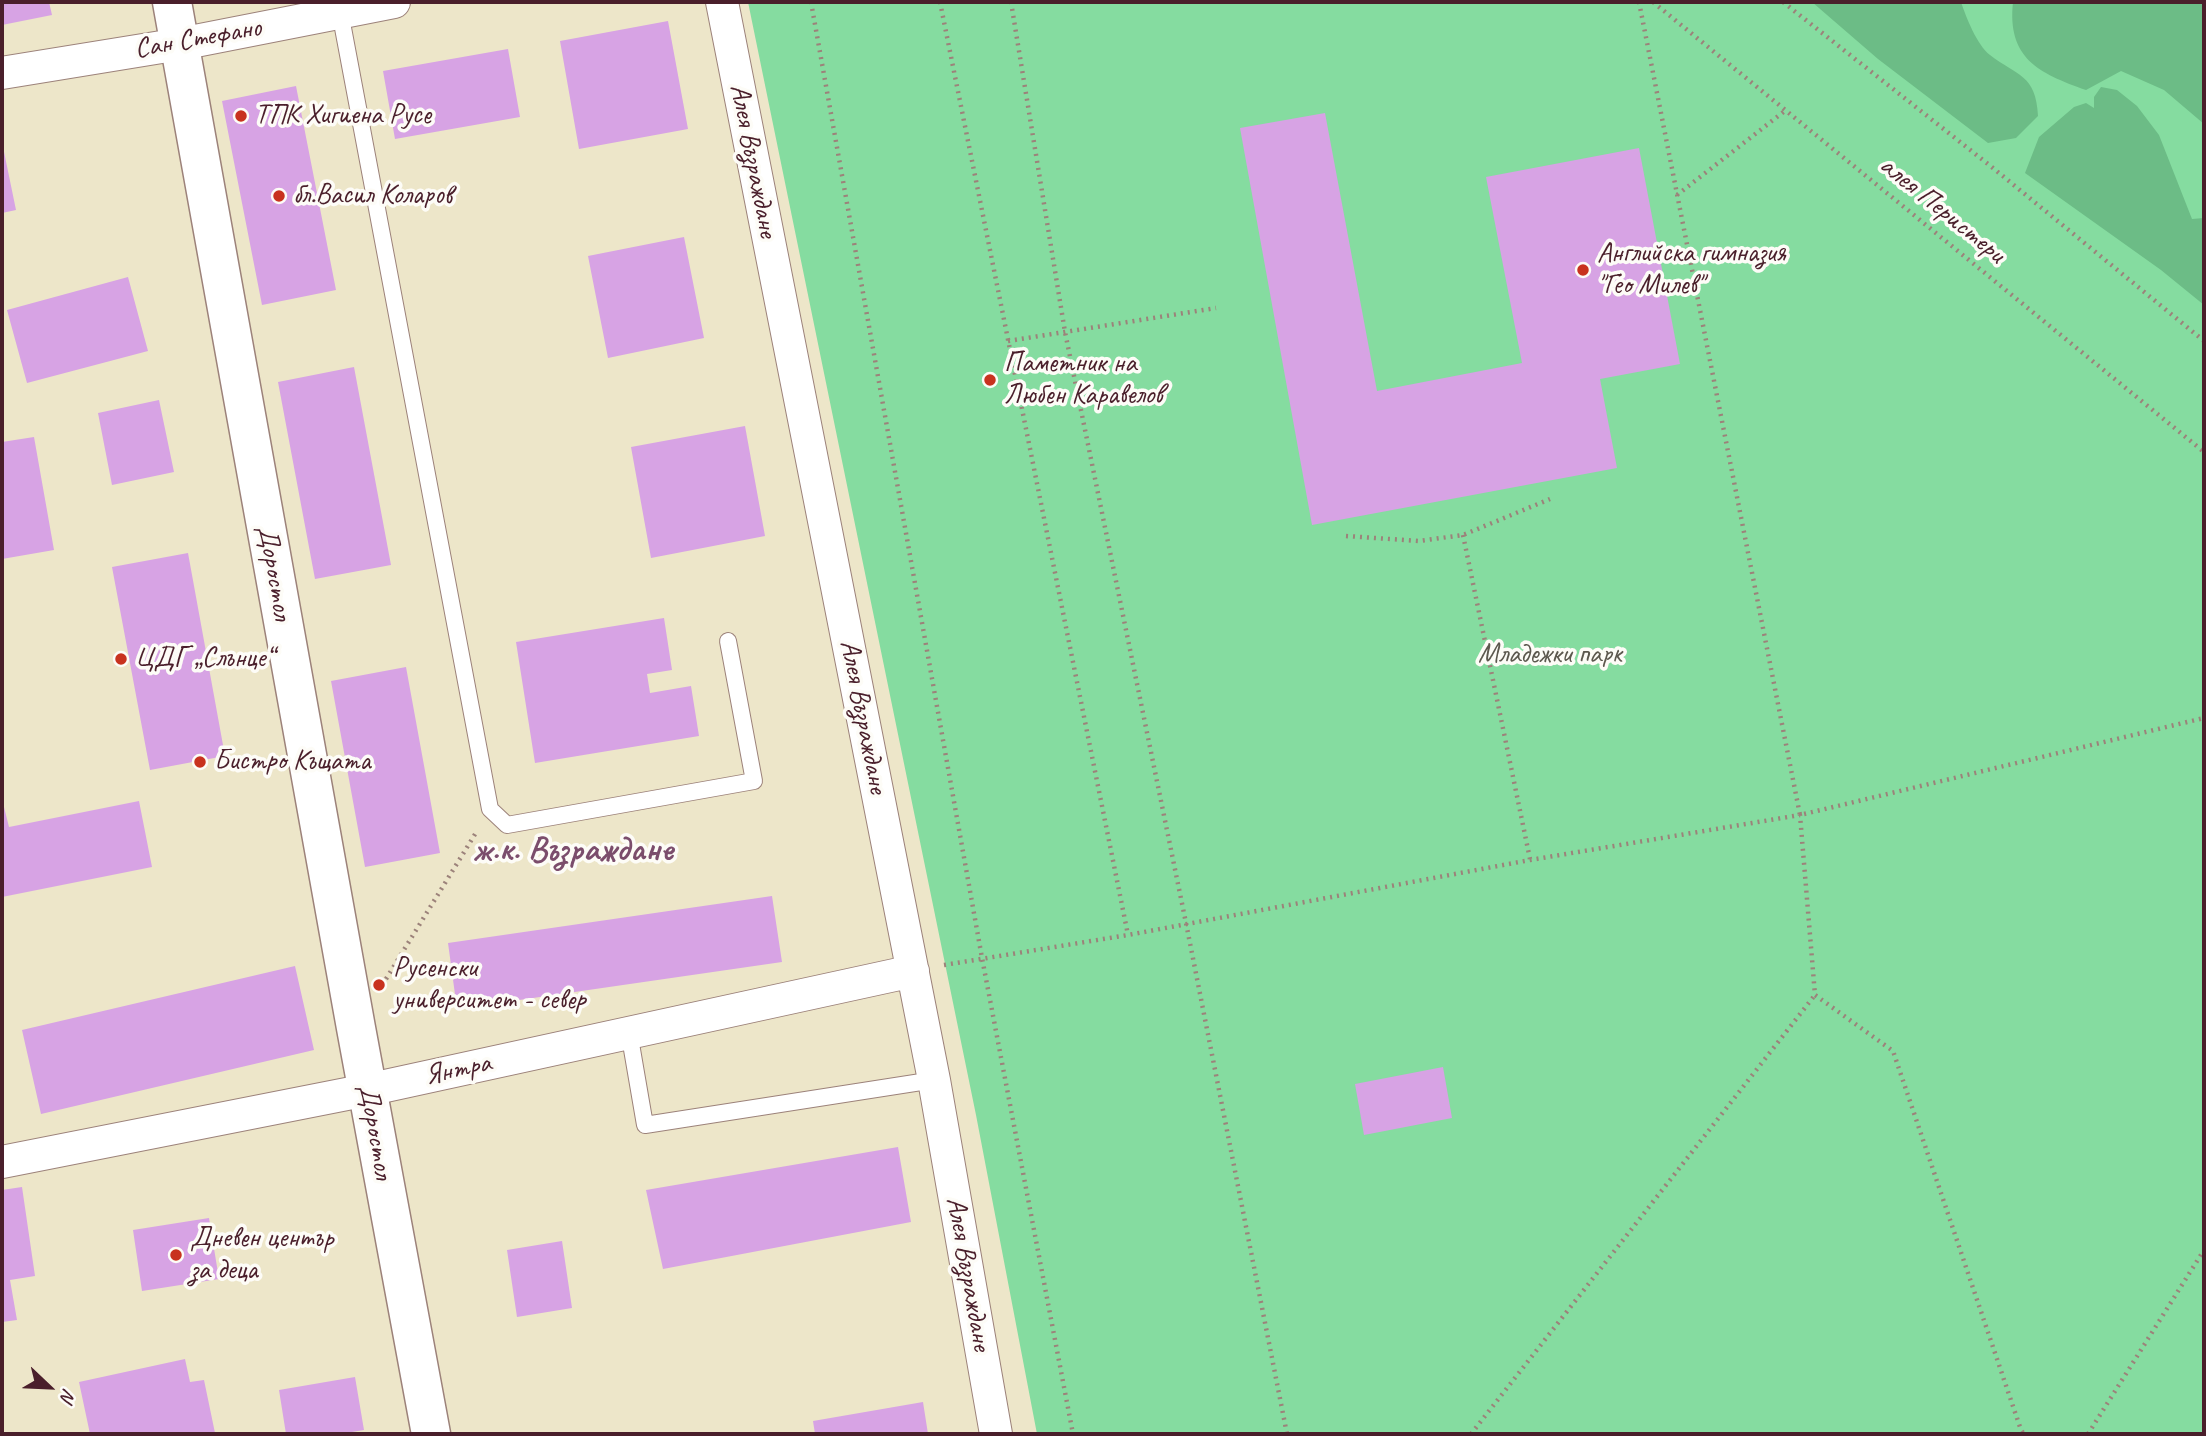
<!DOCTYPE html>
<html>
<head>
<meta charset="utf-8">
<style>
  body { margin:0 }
  #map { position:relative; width:2206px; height:1436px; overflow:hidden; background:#ede6c9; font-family:Caveat,sans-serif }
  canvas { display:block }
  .frame { position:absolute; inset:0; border:4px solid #4a1f2b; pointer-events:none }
  .north { position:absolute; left:14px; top:1352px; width:70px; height:70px; -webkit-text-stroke:5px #fdfcf7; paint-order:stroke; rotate:113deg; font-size:19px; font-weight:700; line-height:28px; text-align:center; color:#4a1f2b }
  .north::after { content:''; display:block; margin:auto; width:24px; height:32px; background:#4a1f2b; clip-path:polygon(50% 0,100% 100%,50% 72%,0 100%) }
</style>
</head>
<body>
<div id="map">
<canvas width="2206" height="1436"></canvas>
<div class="frame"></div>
<div class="north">N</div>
</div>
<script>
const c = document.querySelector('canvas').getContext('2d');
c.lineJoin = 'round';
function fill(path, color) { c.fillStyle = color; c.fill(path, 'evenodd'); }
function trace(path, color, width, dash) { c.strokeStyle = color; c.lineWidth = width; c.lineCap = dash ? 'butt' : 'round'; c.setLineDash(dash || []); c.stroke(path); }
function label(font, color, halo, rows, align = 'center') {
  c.font = font + ' Caveat,sans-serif'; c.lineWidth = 7; c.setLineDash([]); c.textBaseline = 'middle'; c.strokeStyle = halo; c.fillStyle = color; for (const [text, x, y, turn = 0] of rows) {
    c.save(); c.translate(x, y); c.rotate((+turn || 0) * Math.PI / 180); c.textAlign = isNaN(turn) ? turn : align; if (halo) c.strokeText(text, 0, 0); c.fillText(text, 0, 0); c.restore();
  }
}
fill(new Path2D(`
  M748,2H2204V1434H1037L976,1115Z`), '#85dca0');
fill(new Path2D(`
  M1812,2H1961C1966,17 1977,45 1990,55C2017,76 2036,74 2038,116L2016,138L1988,143L1878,59Z
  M2013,2H2204V124L2164,90L2121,71L2086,90C2038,73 2007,58 2013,2Z
  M2101,87L2117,90L2137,106L2159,135L2192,219L2204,218V305L2161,270L2025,173L2039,137L2074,107L2086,103L2094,108V97Z`), '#6cbc86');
fill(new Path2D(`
  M2,2H49L52,15L2,25Z
  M668,21L688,129L579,149L560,41Z
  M508,49L520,117L395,139L383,71Z
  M296,86L336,290L262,305L222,101Z
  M1325,113L1377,391L1522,363L1486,177L1639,148L1680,364L1600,379L1617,468L1312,525L1240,128Z
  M2,142L16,210L2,213Z
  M684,237L704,338L608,358L588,256Z
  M128,277L148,351L27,383L7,310Z
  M354,367L391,565L315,579L278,382Z
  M159,400L174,472L112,485L98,413Z
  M745,426L765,536L651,558L631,447Z
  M34,437L54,550L2,559V442Z
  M188,553L225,756L150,770L112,567Z
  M664,618L672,670L647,674L650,693L691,686L699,736L535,763L516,642Z
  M406,667L440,853L365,867L331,681Z
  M2,799L9,827L139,801L152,867L2,897Z
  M772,896L782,962L457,1009L448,943Z
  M295,966L314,1050L41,1114L22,1030Z
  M1443,1067L1452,1118L1364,1135L1355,1084Z
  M898,1147L911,1222L663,1269L646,1190Z
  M22,1187L35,1276L10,1280L17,1320L2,1322V1190Z
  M209,1218L219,1279L142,1291L133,1230Z
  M562,1241L572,1308L517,1317L507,1250Z
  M185,1359L190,1382L204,1380L215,1433L90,1434L79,1382Z
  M355,1377L364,1430L340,1434H286L279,1390Z
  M923,1402L928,1434H815L813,1421Z`), '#d7a3e4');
const service = new Path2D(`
  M340,12L490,809L507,825L754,781L728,641
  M629,1032L645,1125L934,1080`);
const minor = new Path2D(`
  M722,2L934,1080L996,1434
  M2,73L180,44L394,2
  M2,1162L367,1090L913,971`);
const primary = new Path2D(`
  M172,2L356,1028L431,1434`);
trace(service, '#9c827a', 18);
trace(minor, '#9c827a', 34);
trace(primary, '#9c827a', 41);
trace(new Path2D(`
  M811,2L982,958L1073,1434
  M940,2L1128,935
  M1011,2L1065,332L1186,923L1287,1434
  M1639,2L1800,815L2204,718
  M1653,2L2204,452
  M1783,2L1993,168L2204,341
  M1677,195L1786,110
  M1008,341L1216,308
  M1463,535L1530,859
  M1346,536L1419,541L1463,535L1550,499
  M944,965L1128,935L1530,860L1800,815L1815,995L1893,1051L2021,1430L2024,1434
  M386,979L477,831
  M1471,1434L1815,995
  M2088,1434L2204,1250`), '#9c827a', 4.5, [2, 5]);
trace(service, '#fff', 16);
trace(minor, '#fff', 32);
trace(primary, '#fff', 38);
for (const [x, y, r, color] of [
  [241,116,7,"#c8321e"],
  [279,196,7,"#c8321e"],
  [1583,270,7,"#c8321e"],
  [990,380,7,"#c8321e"],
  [121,659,7,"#c8321e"],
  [200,762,7,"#c8321e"],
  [379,985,7,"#c8321e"],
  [176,1255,7,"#c8321e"]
]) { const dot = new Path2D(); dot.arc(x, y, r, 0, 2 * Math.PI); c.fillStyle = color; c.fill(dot); trace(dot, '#fdfcf7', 2.5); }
label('28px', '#4a1f2b', '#fdfcf7', [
  ["Сан Стефано",198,39,-10],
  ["Алея Възраждане",753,161,79],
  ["алея Перистери",1942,210,39],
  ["Доростол",274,573,80],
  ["Алея Възраждане",863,717,79],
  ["Янтра",458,1070,-12],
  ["Доростол",375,1132,80],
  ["Алея Възраждане",968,1274,80]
]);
label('28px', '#4a1f2b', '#fdfcf7', [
  ["ТПК Хигиена Русе",255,116],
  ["бл.Васил Коларов",293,196],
  ["Aнглийска гимназия",1597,254],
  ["\"Гео Милев\"",1597,286],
  ["Паметник на",1004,364],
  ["Любен Каравелов",1004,396],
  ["ЦДГ „Слънце“",135,659],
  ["Бистро Къщата",214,762],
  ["Русенски",393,969],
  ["университет - север",393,1001],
  ["Дневен център",190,1239],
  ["за деца",190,1271]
], 'left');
label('28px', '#5c584e', '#fdfcf7', [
  ["Младежки парк",1550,655]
]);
label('bold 35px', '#7b4d6c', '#fdfcf7', [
  ["ж.к. Възраждане",573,851]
]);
</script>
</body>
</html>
